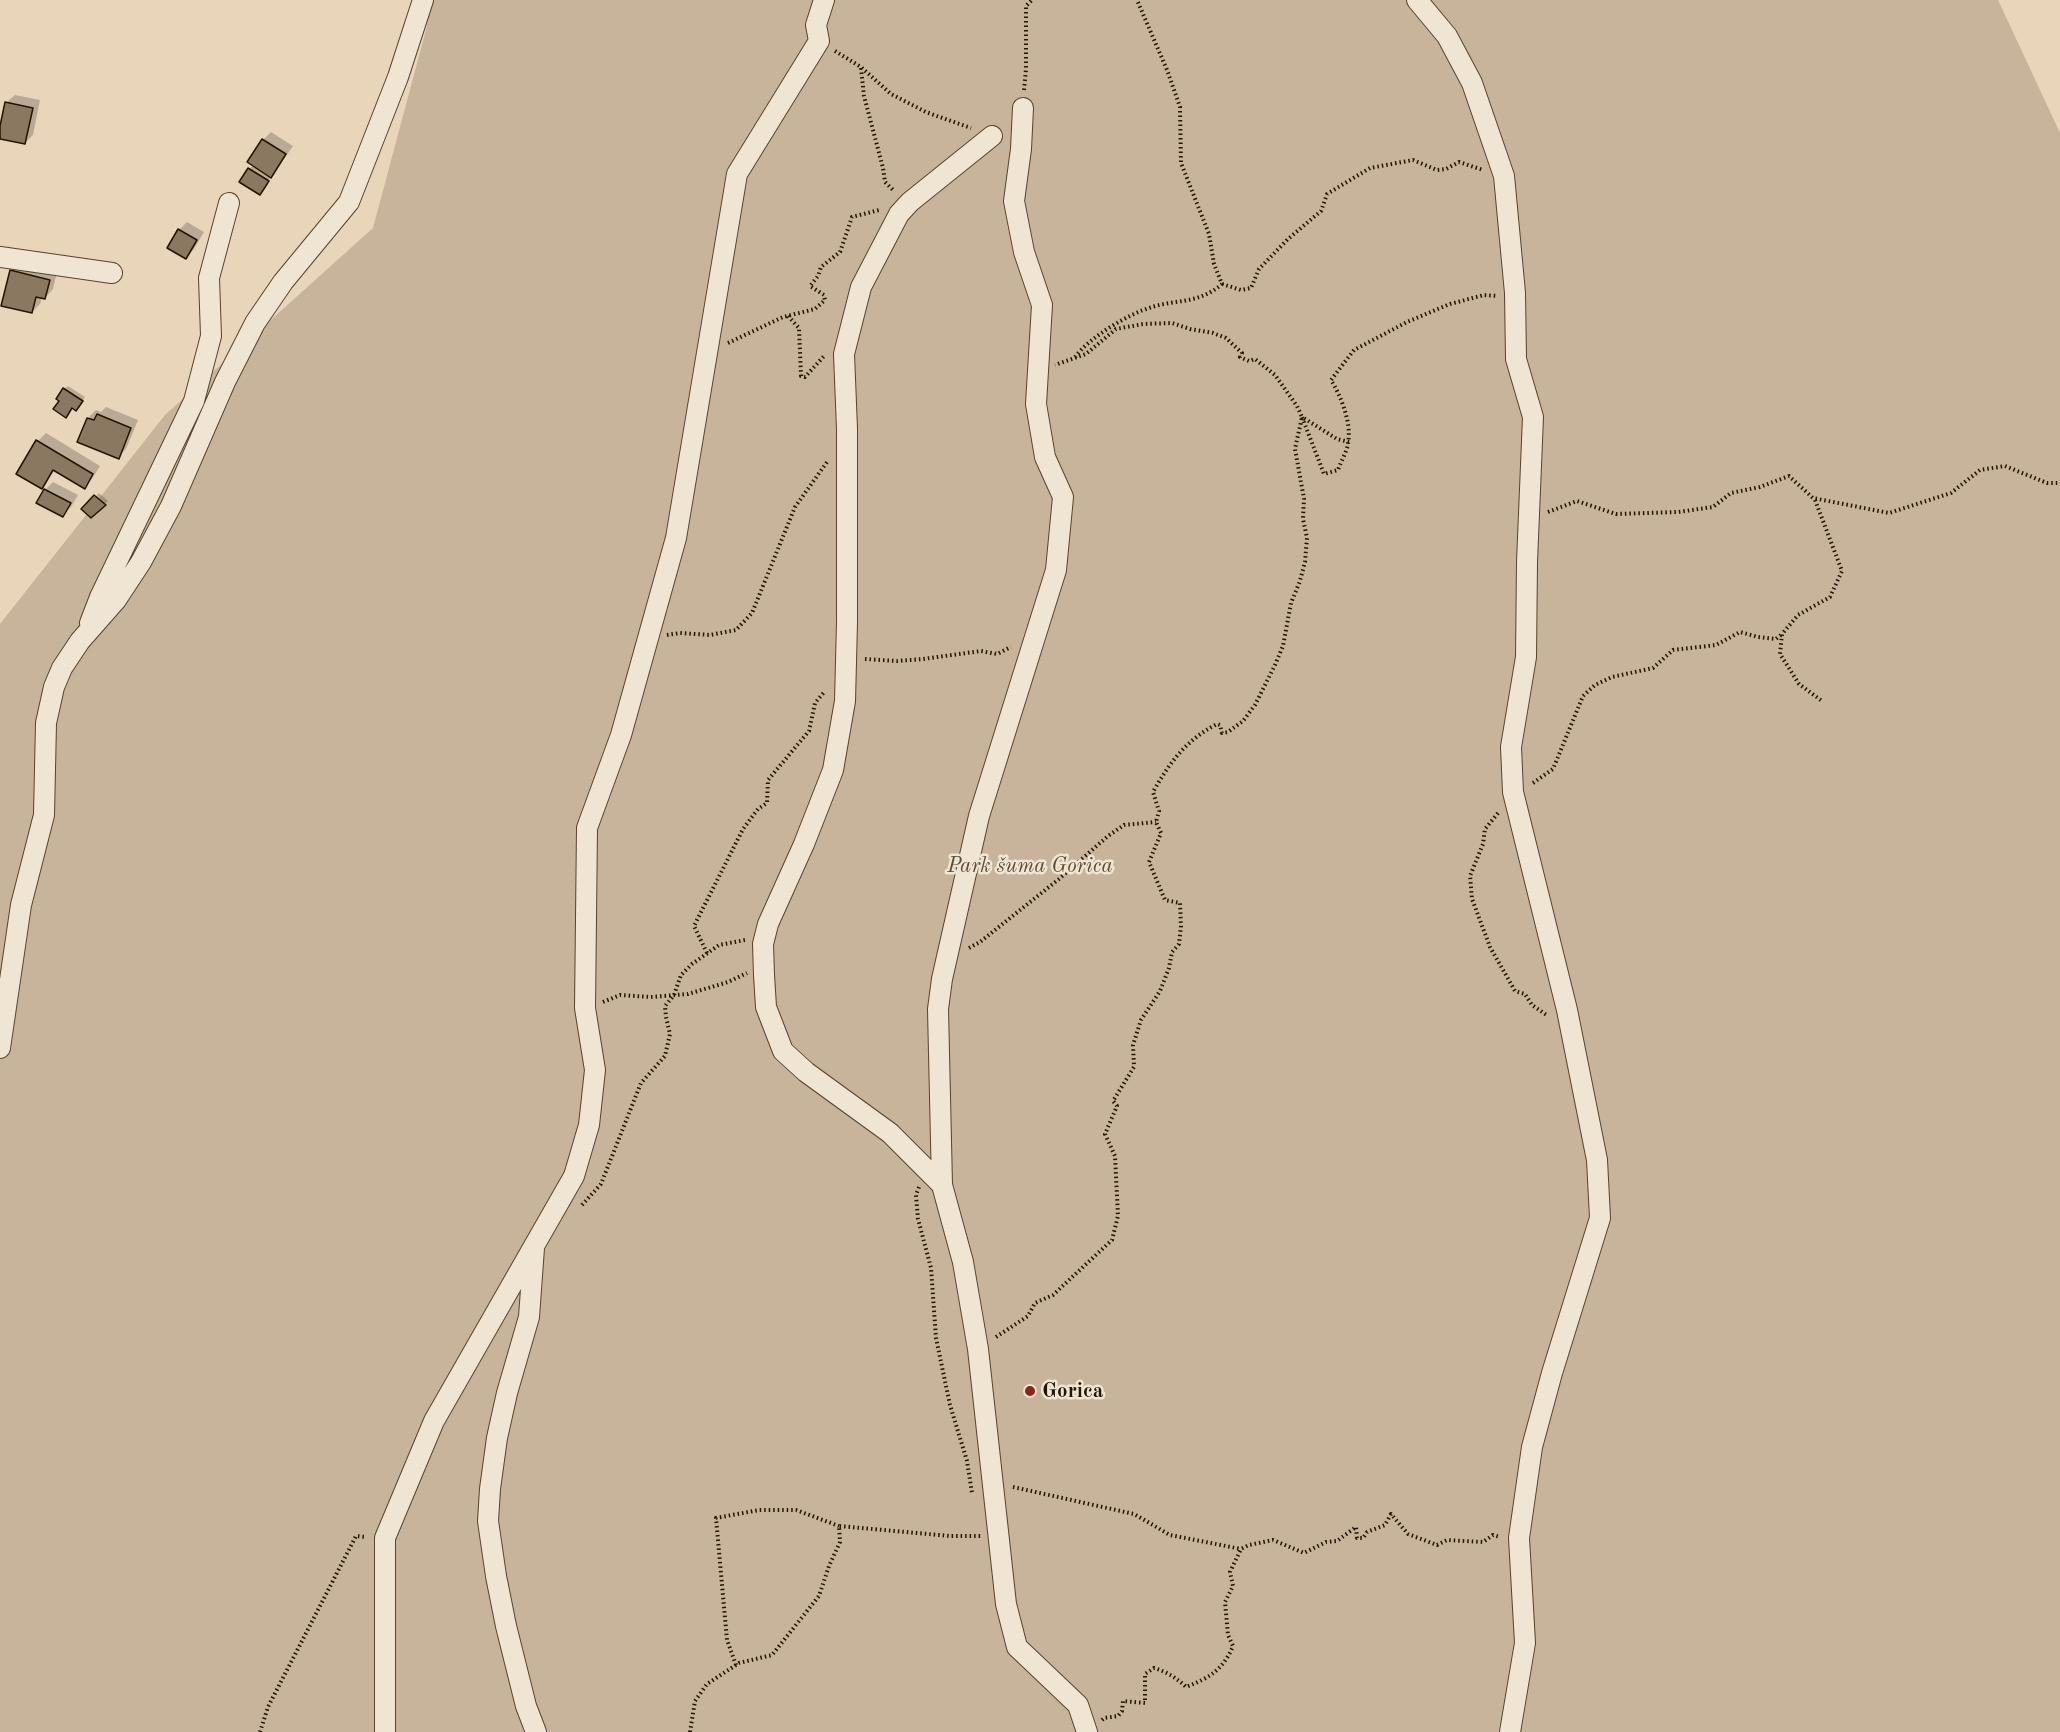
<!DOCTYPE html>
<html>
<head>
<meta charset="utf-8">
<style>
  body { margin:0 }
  canvas { display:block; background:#e8d5ba }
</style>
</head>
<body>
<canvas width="2060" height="1732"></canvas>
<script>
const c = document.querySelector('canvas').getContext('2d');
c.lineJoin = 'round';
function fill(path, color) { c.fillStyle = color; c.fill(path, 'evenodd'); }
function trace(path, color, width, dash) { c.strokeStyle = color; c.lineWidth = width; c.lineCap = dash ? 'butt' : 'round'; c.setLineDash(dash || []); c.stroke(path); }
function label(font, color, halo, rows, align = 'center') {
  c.font = font + ' "Old Standard TT",serif'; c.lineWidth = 5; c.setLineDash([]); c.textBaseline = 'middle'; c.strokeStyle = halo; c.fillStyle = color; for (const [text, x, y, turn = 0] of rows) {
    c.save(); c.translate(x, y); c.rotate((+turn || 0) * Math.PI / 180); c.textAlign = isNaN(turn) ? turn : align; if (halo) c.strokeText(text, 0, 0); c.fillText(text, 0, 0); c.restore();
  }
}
fill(new Path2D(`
  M429,0H1998L2060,133V1732H0V624L165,415L373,228L427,26Z`), '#c7b49a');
fill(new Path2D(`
  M15,95L40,100L33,135L25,143L0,137L6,103Z
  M271,132L293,146L260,193L249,169L254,165L263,140Z
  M187,222L204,232L194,249L186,257L179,230Z
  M20,262L57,272L53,289L45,298L42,297L40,304L32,312L3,304L12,270Z
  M68,386L85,397L79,406L73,407L64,389Z
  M106,407L138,420L126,449L118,457L79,441L88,418L96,410L101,412Z
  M46,433L100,466L92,479L84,487L55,470L42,487L38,441Z
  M53,482L78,495L71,507L63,515L45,490Z
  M99,493L108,501L98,512L83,509Z`), '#0003');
const building = new Path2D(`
  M5,102L33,108L25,144L0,139V126Z
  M262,139L286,154L271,178L247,162Z
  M248,168L269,181L260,195L239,182Z
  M178,229L197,240L186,259L167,248Z
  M10,270L50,280L45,299L36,297L32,313L1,306Z
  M63,388L83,401L76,411L72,408L66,418L53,409L59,401L56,399Z
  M97,414L131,428L119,459L77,442L87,418L94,420Z
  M36,440L93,474L85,489L53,470L42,489L16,474Z
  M44,489L71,503L63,517L36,503Z
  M94,495L106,505L91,518L81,509Z`);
fill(building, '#8a7861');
trace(building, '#251400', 1.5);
const street = new Path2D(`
  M1417,0L1447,36L1472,83L1504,176L1515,293L1516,359L1533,417L1527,562L1526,657L1511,747L1513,792L1567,1010L1597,1160L1600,1218L1552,1373L1532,1447L1519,1538L1525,1643L1510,1732
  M1023,108L1021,149L1014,201L1024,252L1042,305L1036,404L1045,457L1063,497L1056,570L979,816L942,979L938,1009L942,1185L963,1262L978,1349L1006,1604L1017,1647L1078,1705L1087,1732
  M0,257L112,273
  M90,623L100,597L194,401L211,336L209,278L229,203
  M0,1048L21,905L44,815L46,723L54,687L62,668L80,641L116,600L141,562L171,506L225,382L255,323L283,282L349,202L398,77L423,0
  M942,1185L890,1133L806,1072L783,1051L766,1007L764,975L763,944L768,924L804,844L833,770L845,701L847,622V429L844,354L861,287L899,214L910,202L992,136
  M534,1248L529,1317L507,1393L497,1438L490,1489L488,1521L496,1576L506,1626L526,1706L536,1732
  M385,1732V1538L434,1421L574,1176L589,1125L595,1070L585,1008L587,828L621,735L676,538L737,174L819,41L816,25L824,0`);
trace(street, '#56442e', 22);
trace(new Path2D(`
  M835,51L861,67L891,94L926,112L971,128
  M861,68L864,96L883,168L885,182L894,191
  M1024,90L1026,69V6L1032,0
  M1222,284L1241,290L1251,288L1259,269L1288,239L1321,211L1327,194L1370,168L1413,160L1437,170L1446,169L1459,162L1483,170
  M788,316L799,328L801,376L805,377L825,355
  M728,343L783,317L815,309L825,300L824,295L810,286L818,276L821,267L840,252L852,217L879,210
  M1075,357C1090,337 1128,314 1152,307C1178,299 1199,304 1222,284L1214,264L1209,234L1181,163L1180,107L1167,70L1137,0
  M1349,442L1337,439L1302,417L1324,474L1338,470C1341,461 1347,452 1348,443C1352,424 1341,396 1331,380L1354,350L1407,322L1450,304L1484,295L1498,296
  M1815,500L1842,571L1830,597L1798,615L1782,634L1780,654L1799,684L1822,701
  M1548,512L1577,501L1616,514L1678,512L1713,507L1731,493L1760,487L1789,476L1813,498L1889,513L1951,493L1980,470L2005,466L2047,483H2060
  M667,635L680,633L710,635L736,630L752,613L795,507L827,462
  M865,659L897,661L923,659L981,651L997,654L1011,647
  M1533,783L1553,769L1583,696L1595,685L1612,677L1653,668L1673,650L1716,645L1740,632L1758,637L1776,639L1782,634
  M1498,813L1485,829L1483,844L1470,876L1472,899L1490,947L1515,991L1525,994L1532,1005L1548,1016
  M969,948L980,942L1059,879L1108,836L1124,825L1156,822
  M707,953L694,926L743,829L758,809L767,803L768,780L809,731L815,703L825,691
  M603,1002L620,995L651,997L688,994L728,982L747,973
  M919,1187L916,1195L918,1219L931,1268L936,1338L950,1405L967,1461L972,1493
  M582,1205L601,1184L641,1083L665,1056L670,1034L666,1017L665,1006L674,995L681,975L692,964L719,945L745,940
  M996,1337L1028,1316L1035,1303L1053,1295L1112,1240L1118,1216L1115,1156L1105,1134L1117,1106L1113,1101L1134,1067L1133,1045L1141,1020L1160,991L1169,968L1172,952L1179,944L1181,926L1180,903L1165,900L1149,862L1161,833L1156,822L1159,811L1153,792C1170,762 1186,740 1217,724L1220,725L1222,733L1228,732L1243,721L1255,705L1275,665L1283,646L1291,603L1300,581L1305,562L1307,538L1303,519L1304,499L1295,449L1302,417L1297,406L1275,375L1255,359L1249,361L1240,357L1242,353L1226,338L1213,333L1190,329L1172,323L1143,324L1116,329L1086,354L1055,365
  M1013,1487L1134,1514L1170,1535L1241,1549
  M736,1665L727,1640L716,1518L759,1510H796L839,1526
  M1102,1720L1104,1718L1118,1716L1122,1711L1123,1701L1145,1703V1674L1154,1668C1167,1672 1177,1678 1186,1687C1209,1678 1223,1670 1233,1646L1228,1635L1225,1602L1233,1586L1230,1572L1241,1549L1249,1545L1273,1540L1304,1553L1326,1542L1337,1541L1356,1527L1357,1538H1363L1367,1532L1385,1525L1391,1514L1408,1534L1437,1545L1447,1540L1483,1542L1493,1535L1500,1537
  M260,1732L268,1707L356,1536L366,1537
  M690,1732L695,1701L707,1684L739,1663L772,1655L819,1596L829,1566L840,1542L839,1526L950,1536H981`), '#251400', 4, [1.5, 3]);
trace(street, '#f0e4d2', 20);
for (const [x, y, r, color] of [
  [1030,1391,6,"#8f2418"]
]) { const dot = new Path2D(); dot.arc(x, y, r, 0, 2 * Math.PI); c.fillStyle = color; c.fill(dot); trace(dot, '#f0e4d2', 2); }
label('italic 21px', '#5e4c36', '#f0e4d2', [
  ["Park šuma Gorica",1030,866]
]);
label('bold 21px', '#251400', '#f0e4d2', [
  ["Gorica",1042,1391]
], 'left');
</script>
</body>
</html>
